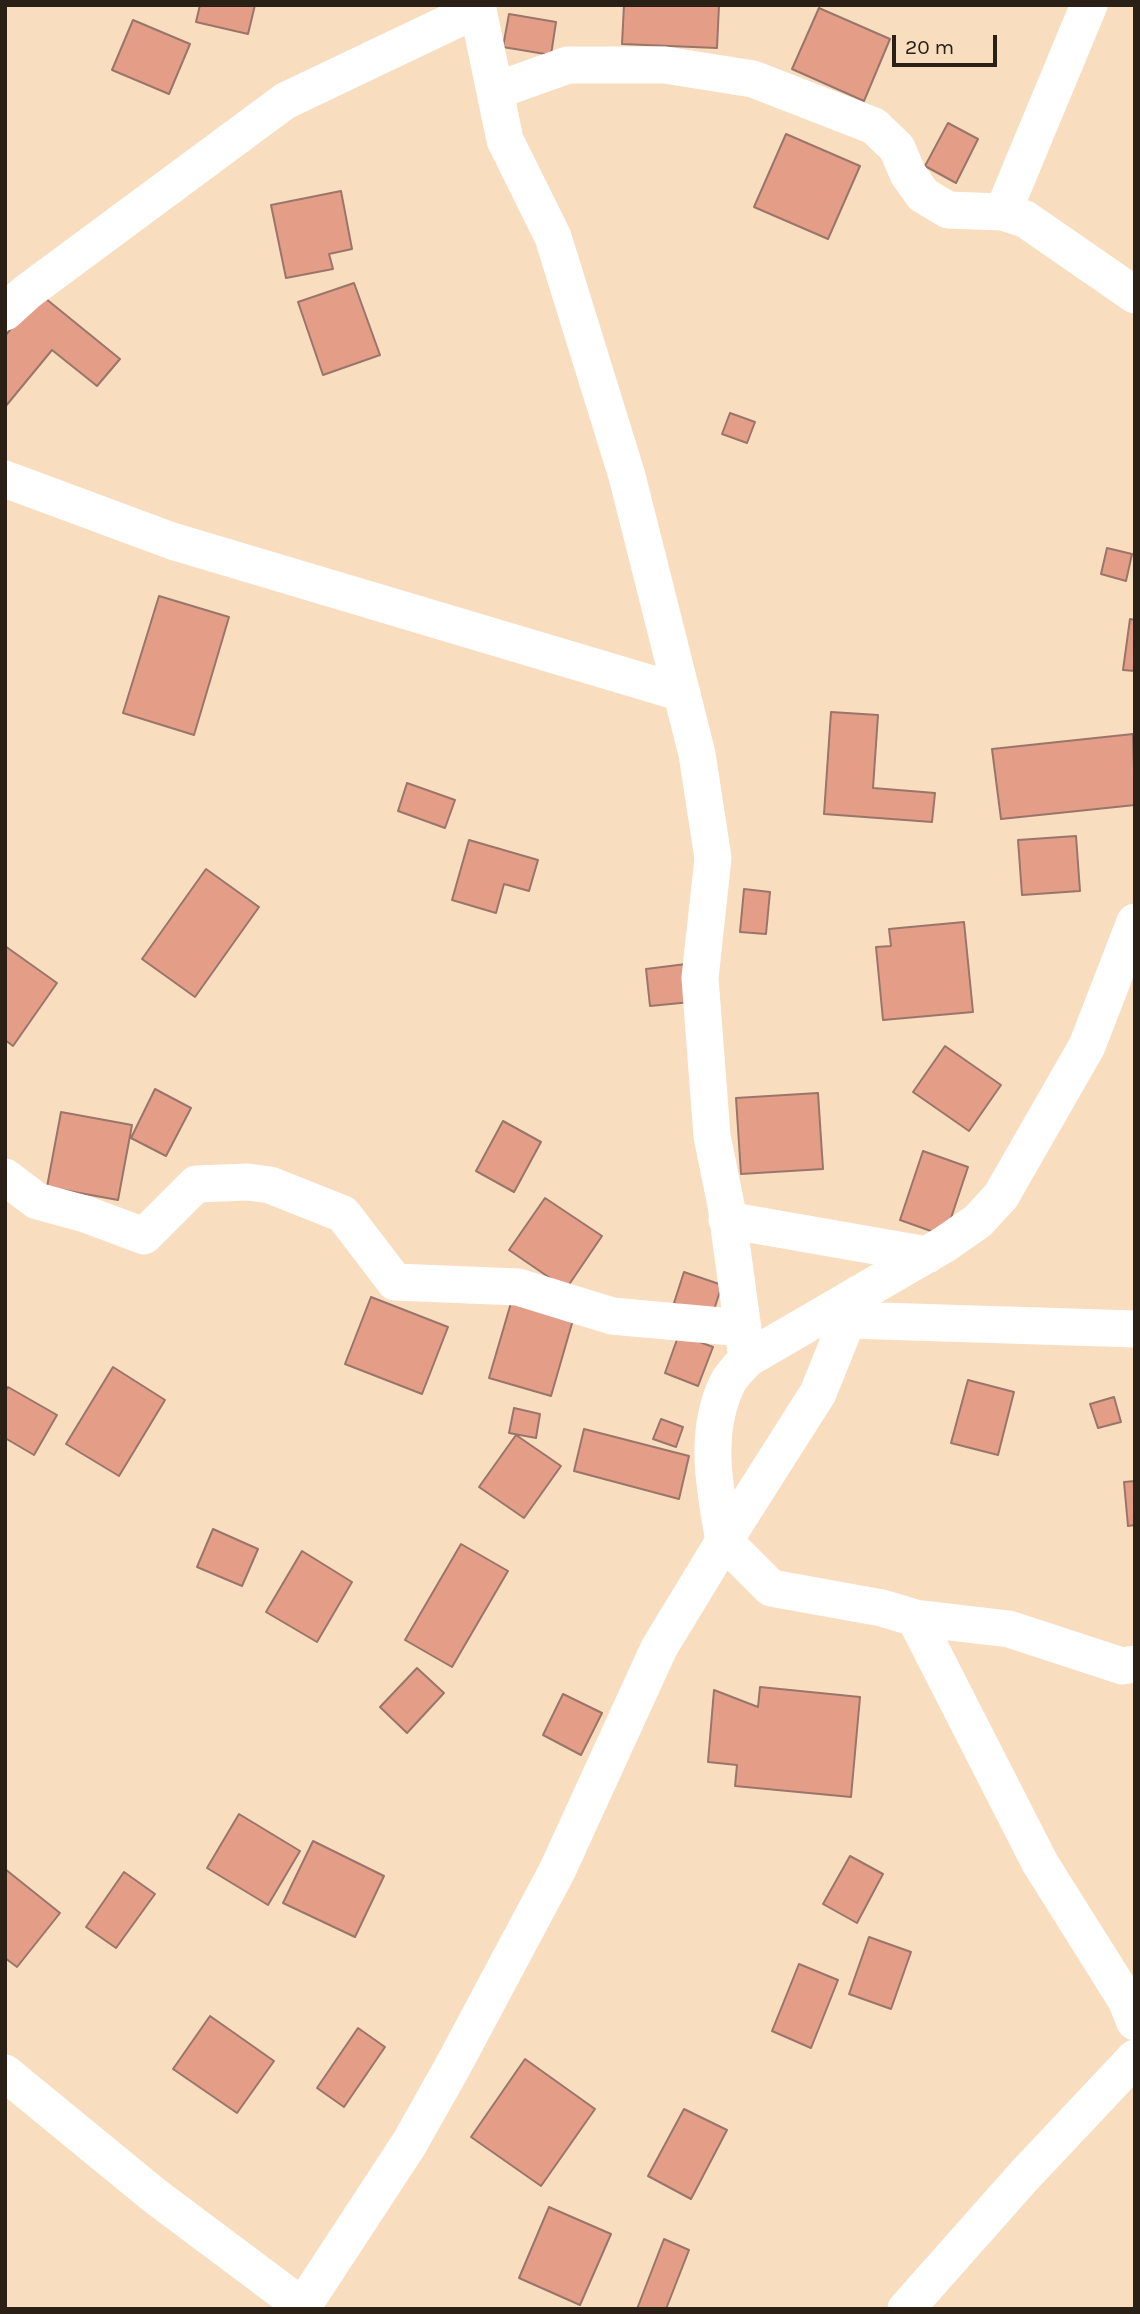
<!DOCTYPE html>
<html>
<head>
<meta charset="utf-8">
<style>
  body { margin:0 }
  #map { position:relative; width:1140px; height:2314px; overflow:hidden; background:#f8ddbf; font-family:Karla,sans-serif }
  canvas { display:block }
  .frame { position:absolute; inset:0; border:7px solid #2a2015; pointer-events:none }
  .scale { position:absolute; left:892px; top:35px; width:105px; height:32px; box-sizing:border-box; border:4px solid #2a2015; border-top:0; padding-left:9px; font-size:21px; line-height:24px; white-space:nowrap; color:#2a2015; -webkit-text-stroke:5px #f8ddbf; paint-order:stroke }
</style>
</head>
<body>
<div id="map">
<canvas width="1140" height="2314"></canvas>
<div class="frame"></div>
<div class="scale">20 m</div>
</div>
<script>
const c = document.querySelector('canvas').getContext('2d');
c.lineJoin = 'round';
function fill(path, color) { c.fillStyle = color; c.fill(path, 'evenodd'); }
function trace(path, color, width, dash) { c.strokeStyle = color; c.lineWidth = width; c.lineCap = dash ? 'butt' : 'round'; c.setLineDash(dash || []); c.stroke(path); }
const building = new Path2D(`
  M200,5H255L248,34L196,22Z
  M624,5H719L717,48L622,44Z
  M819,8L890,39L864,101L792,69Z
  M509,14L556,22L551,55L503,47Z
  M133,20L190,44L169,94L112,70Z
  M948,123L978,139L956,183L925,166Z
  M786,134L860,166L828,239L754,207Z
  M341,191L352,249L329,254L333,269L286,278L271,205Z
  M354,283L380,355L323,375L298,302Z
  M40,294L120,359L97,386L52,350L5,407V336Z
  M730,413L755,422L747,443L722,434Z
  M1107,548L1132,554L1126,581L1101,574Z
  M159,596L229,617L194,735L123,713Z
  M1130,619L1135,620V671L1123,670Z
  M831,712L878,715L873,788L935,793L932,822L824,814Z
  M1133,734L1135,805L1001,819L992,749Z
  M407,783L455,800L445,828L398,811Z
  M1076,836L1080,891L1022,895L1018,840Z
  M469,840L538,860L529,891L504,884L496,913L452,900Z
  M206,869L259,907L195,997L142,959Z
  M744,889L770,892L766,934L740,932Z
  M964,922L973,1012L883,1020L876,947L891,946L889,929Z
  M5,946L57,983L13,1046L5,1040Z
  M686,964L691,1002L650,1006L646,969Z
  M945,1046L1001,1085L969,1131L913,1092Z
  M155,1089L191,1108L166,1156L131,1138Z
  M818,1093L823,1169L741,1174L736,1098Z
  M61,1112L132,1125L118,1200L47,1187Z
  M503,1121L541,1142L514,1192L476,1171Z
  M923,1151L968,1167L945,1236L900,1220Z
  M545,1198L602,1236L566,1289L509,1250Z
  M684,1272L722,1285L712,1316L674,1303Z
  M513,1296L575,1313L551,1396L489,1378Z
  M371,1297L448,1327L422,1394L345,1364Z
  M679,1334L713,1347L698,1386L665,1373Z
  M113,1367L165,1400L119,1476L66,1444Z
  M968,1380L1014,1392L998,1455L951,1443Z
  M8,1387L57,1415L34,1455L5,1438V1392Z
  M1114,1397L1121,1422L1098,1428L1090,1404Z
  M514,1408L540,1414L536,1438L509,1433Z
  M661,1419L683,1427L676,1447L653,1439Z
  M584,1429L689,1456L679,1499L574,1471Z
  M516,1435L561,1466L524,1518L479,1487Z
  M1135,1481V1525L1128,1526L1124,1482Z
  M213,1529L258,1549L242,1586L197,1567Z
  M461,1544L508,1571L452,1667L405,1640Z
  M302,1551L352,1582L317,1642L266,1612Z
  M417,1668L444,1693L407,1733L380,1707Z
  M760,1687L860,1697L851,1797L735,1786L737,1765L708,1762L714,1690L758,1707Z
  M563,1694L602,1713L581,1755L543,1735Z
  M239,1814L300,1851L268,1905L207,1868Z
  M313,1841L384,1876L355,1937L283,1903Z
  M850,1856L883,1874L857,1923L823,1904Z
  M5,1869L60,1913L17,1967L5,1958Z
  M124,1872L155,1894L116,1948L86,1927Z
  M869,1937L911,1952L891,2009L849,1994Z
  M799,1964L838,1980L811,2048L772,2031Z
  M210,2016L274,2061L237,2113L173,2069Z
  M358,2028L385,2047L344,2107L317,2088Z
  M525,2059L595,2109L541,2186L471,2137Z
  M684,2109L727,2130L691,2199L648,2176Z
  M549,2207L611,2234L580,2305L519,2278Z
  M664,2239L689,2250L666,2309H637Z`);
fill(building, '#e49e88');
trace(building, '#9a756a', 2);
trace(new Path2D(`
  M495,91L568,65H665L753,79L874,126L897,148L908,174L923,195L948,210L1003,212L1025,219L1135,295
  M1003,212L1089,5
  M5,312L27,292L285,101L478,9
  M5,479L172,541L682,693
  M5,1177L37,1201L85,1214L144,1236L196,1184L248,1182L270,1185L343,1214L395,1282L518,1287L612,1316L743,1328
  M727,1220L927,1255
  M858,1294L818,1393L724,1541L771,1588L882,1608L915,1618L1009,1629L1122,1666L1135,1664
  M848,1320L1135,1329
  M747,1359L945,1244L978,1221L1001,1196L1087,1046L1135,922
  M915,1618L1040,1863L1126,2000L1135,2022
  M5,2073L155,2196L302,2306
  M301,2309L409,2144L453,2066L557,1871L659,1648L724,1541C715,1490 703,1434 727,1384C731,1375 740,1367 747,1359L726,1205L712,1136L700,978L713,858L697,754L627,476L553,237L505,140L477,5
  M906,2309L1023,2177L1135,2058`), '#fff', 37);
</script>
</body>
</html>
